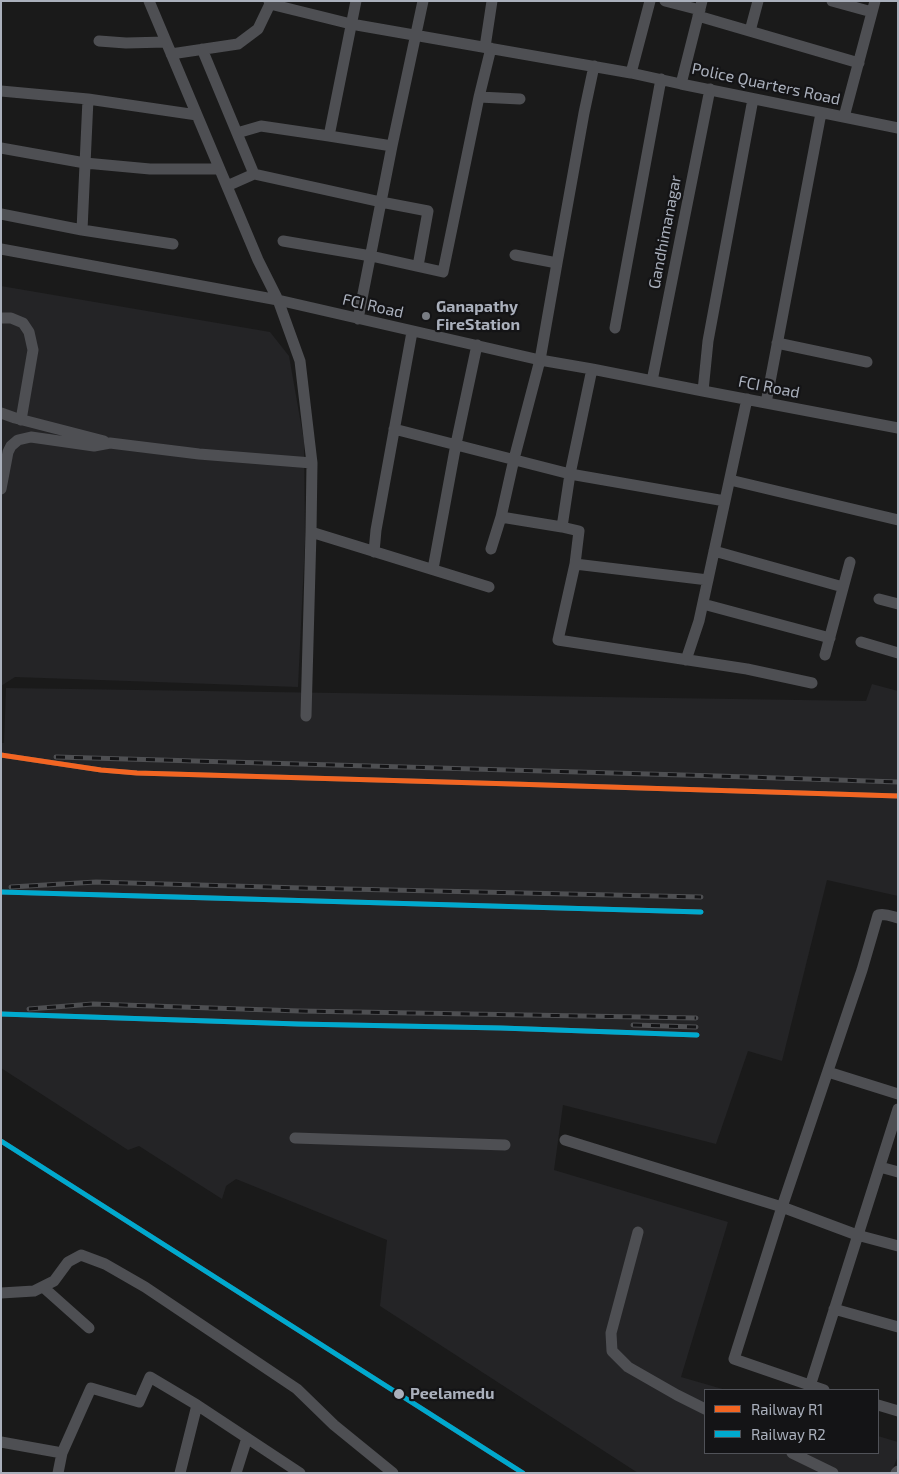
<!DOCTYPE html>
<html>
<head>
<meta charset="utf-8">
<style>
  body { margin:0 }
  #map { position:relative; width:899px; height:1474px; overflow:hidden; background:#1a1a1a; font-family:"Exo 2",sans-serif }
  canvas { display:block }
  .frame { position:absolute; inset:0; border:2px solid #aab0bc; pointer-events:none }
  .legend { position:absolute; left:704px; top:1389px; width:175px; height:65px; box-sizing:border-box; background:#141416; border:1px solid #505258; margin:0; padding:6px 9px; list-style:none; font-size:15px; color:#aab0bc }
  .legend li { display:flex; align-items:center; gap:10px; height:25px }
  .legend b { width:25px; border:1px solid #505258 }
</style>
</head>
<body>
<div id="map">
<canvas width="899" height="1474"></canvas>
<div class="frame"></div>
<ul class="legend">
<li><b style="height:6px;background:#f26522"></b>Railway R1</li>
<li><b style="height:6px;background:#00a9ce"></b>Railway R2</li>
</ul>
</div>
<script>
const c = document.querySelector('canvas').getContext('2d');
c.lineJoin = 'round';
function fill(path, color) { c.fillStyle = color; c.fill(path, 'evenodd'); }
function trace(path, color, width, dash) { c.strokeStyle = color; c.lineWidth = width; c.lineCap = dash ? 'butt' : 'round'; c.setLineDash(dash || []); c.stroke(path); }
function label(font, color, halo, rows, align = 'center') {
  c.font = font + ' "Exo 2",sans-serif'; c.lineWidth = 4.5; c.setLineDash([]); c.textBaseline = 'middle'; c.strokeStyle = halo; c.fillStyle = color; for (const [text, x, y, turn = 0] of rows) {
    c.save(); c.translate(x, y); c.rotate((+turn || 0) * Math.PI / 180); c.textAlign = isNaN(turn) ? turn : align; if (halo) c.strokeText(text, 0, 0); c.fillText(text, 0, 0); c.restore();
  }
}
fill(new Path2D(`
  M1,286L270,332L289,356L304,441L305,541L298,687L15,677L1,686Z
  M872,684L898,691V896L827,880L782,1061L748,1051L716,1144L563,1105L554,1170L728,1222L681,1377L726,1390H705V1453H878V1436L898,1442V1456L891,1473H638L380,1306L387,1240L236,1179L226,1186L222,1199L139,1146L128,1150L1,1068V743H4L6,688L866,701Z`), '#242426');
trace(new Path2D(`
  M149,1L258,260L278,300L540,360L592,369L703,391L898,428
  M269,1L270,4L351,24L631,73L681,84
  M356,1L329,136L392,146
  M665,1L700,10
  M702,1L681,84L898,128
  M832,1L872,12
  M698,16L859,63
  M750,31L758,1
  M99,41L126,43L166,42
  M485,47L492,1
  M202,49L254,174L381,202L428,211L418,266
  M171,54L238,44L258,29L270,4
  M631,73L650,1
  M1,91L88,99L197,115
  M479,97L491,48
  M88,99L82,230L173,244
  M844,117L875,1
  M237,133L261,126L329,136
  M1,148L85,163L150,169H219
  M227,186L254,174
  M1,214L82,230
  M283,241L371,256L443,272L479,97L520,99
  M1,249L278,300L300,361L312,463L311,532L306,716
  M557,263L584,113L594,66
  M1,318H11L23,323L29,332L33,350L21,420
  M358,319L392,146L423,1
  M615,328L661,79
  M777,343L867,362
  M652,381L710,89
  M703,391L708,341L753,99
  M766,403L821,113
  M1,413L15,418L104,441
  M394,429L570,474L725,501
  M730,480L898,520
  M1,489L8,452L11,446L18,440L31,437L94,446L110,443L199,454L312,463
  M501,517L562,527L570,474L592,369
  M562,527L579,531L575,564
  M311,532L489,587
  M491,549L501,517L514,459L540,360L557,263L515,255
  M714,551L843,587
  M374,552L376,530L412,332
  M433,569L456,444L477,345
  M708,580L575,564L558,640L747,669L812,683
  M879,599L898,604
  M703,604L830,638
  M861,642L898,653
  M825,655L850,562
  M686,660L699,621L747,399
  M828,1072L898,1094
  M295,1138L505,1145
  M565,1140L782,1207L857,1235L898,1246
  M880,1167L898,1172
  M638,1232L611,1333L612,1351L628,1367L677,1395L705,1409
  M43,1287L89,1328
  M1,1293L34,1291L54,1281L68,1262L81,1255L105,1264L145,1287L297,1389L334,1425L393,1473
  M834,1309L898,1327
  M810,1386L898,1109
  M824,1390L734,1359L782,1207L862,970L878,915C885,913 891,916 898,918
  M878,1405L898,1411
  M1,1442L62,1453
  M792,1453L833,1473
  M58,1473L62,1453L91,1388L139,1402L150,1377L197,1405L300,1473
  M180,1473L197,1405
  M236,1473L247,1438
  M896,1473L898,1471`), '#4e4f53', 11);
const rail = new Path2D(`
  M1,755L101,770L137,773C391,782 644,786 898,796
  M56,757L717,776L898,782
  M11,887L96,882L302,888L701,897
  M1,892L701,912
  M29,1009L93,1004L300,1011L696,1018
  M1,1014L298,1024L501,1028L697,1035
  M633,1025L696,1027
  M1,1141L523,1473`);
trace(rail, '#4e4f52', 5);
trace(rail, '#141416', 3, [9]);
trace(new Path2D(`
  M1,755L101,770L137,773C391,782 644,786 898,796`), '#f26522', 5);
trace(new Path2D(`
  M1,892L701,912
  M1,1014L298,1024L501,1028L697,1035
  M1,1141L523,1473`), '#00a9ce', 5);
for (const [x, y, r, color] of [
  [426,316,5,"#787c83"],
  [399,1394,6,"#aab0bc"]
]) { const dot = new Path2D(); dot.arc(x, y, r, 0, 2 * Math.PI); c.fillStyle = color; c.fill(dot); trace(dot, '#141416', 2); }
label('16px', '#aab0bc', '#141416', [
  ["Police Quarters Road",766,84,12],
  ["Gandhimanagar",665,232,-79],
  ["FCI Road",373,306,13],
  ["FCI Road",769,387,11]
]);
label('bold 16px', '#aab0bc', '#141416', [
  ["Ganapathy",436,307],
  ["FireStation",436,325]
], 'left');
label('bold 16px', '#aab0bc', '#141416', [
  ["Peelamedu",410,1394]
], 'left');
</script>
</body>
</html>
